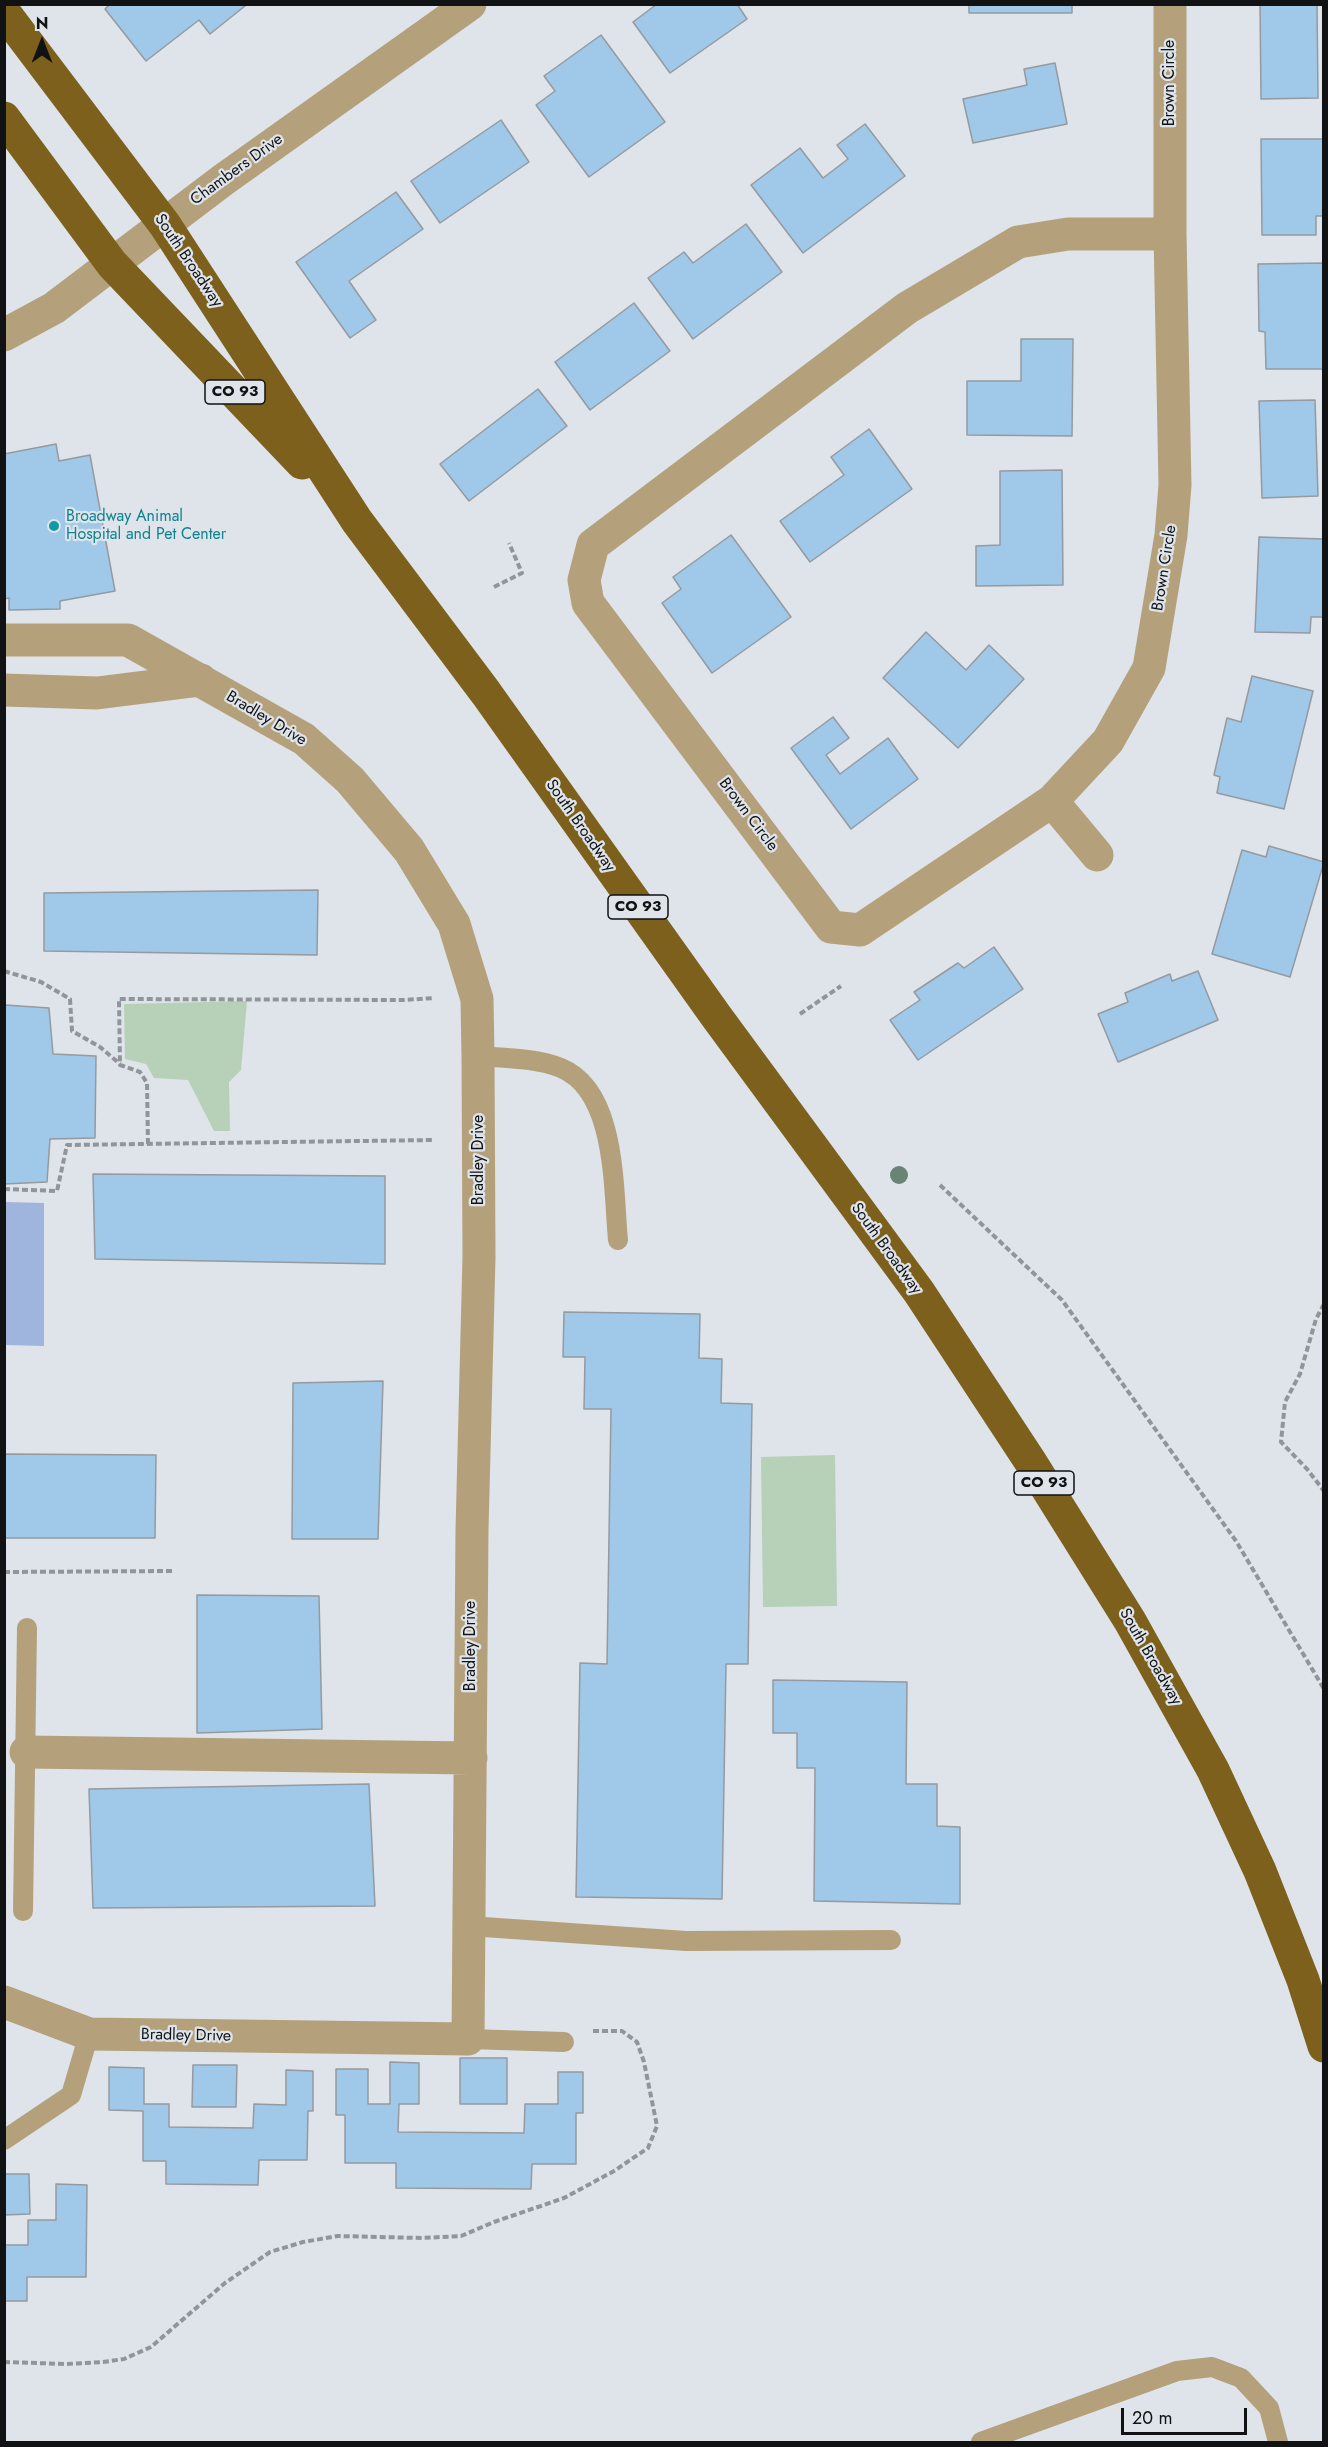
<!DOCTYPE html>
<html>
<head>
<meta charset="utf-8">
<style>
  body { margin:0 }
  #map { position:relative; width:1328px; height:2447px; overflow:hidden; background:#dee4ea; font-family:Jost,sans-serif }
  canvas { display:block }
  .frame { position:absolute; inset:0; border:6px solid #101214; pointer-events:none }
  .north { position:absolute; left:12px; top:12px; width:60px; height:60px; -webkit-text-stroke:4px #dee4ea; paint-order:stroke; rotate:0deg; font-size:16px; font-weight:700; line-height:24px; text-align:center; color:#101214 }
  .north::after { content:''; display:block; margin:auto; width:21px; height:27px; background:#101214; clip-path:polygon(50% 0,100% 100%,50% 72%,0 100%) }
  .scale { position:absolute; left:1121px; top:2408px; width:126px; height:27px; box-sizing:border-box; border:3px solid #101214; border-top:0; padding-left:8px; font-size:18px; line-height:21px; white-space:nowrap; color:#101214; -webkit-text-stroke:4px #dee4ea; paint-order:stroke }
</style>
</head>
<body>
<div id="map">
<canvas width="1328" height="2447"></canvas>
<div class="frame"></div>
<div class="north">N</div>
<div class="scale">20 m</div>
</div>
<script>
const c = document.querySelector('canvas').getContext('2d');
c.lineJoin = 'round';
function fill(path, color) { c.fillStyle = color; c.fill(path, 'evenodd'); }
function trace(path, color, width, dash) { c.strokeStyle = color; c.lineWidth = width; c.lineCap = dash ? 'butt' : 'round'; c.setLineDash(dash || []); c.stroke(path); }
function label(font, color, halo, rows, align = 'center') {
  c.font = font + ' Jost,sans-serif'; c.lineWidth = 4.5; c.setLineDash([]); c.textBaseline = 'middle'; c.strokeStyle = halo; c.fillStyle = color; for (const [text, x, y, turn = 0] of rows) {
    c.save(); c.translate(x, y); c.rotate((+turn || 0) * Math.PI / 180); c.textAlign = isNaN(turn) ? turn : align; if (halo) c.strokeText(text, 0, 0); c.fillText(text, 0, 0); c.restore();
  }
}
fill(new Path2D(`
  M247,1001L241,1070L229,1082L230,1131H214L188,1080L154,1078L146,1064L125,1059L124,1004Z
  M835,1455L837,1606L763,1607L761,1457Z`), '#b6d1b8');
fill(new Path2D(`
  M5,1202L44,1203V1346L5,1345Z`), '#a0b5dd');
const building = new Path2D(`
  M110,4H244L245,6L210,34L199,20L146,61L105,9Z
  M657,4H737L747,19L670,73L633,22Z
  M969,4H1072V13H969Z
  M1260,4H1317L1318,98L1261,99Z
  M601,35L665,122L589,177L536,105L555,91L544,76Z
  M1055,63L1067,124L973,143L963,99L1027,85L1024,69Z
  M501,120L529,162L440,223L411,181Z
  M865,124L905,176L803,253L751,185L800,148L823,178L848,159L837,145Z
  M1261,139H1324V216H1316V235H1262Z
  M396,192L423,229L349,281L376,320L350,338L296,262Z
  M746,224L782,272L693,339L648,278L684,252L693,263Z
  M1324,263L1323,369H1266L1265,332L1259,331L1258,264Z
  M634,303L670,351L590,410L555,362Z
  M1021,339H1073L1072,436L967,435V381H1021Z
  M538,389L567,426L469,501L440,464Z
  M1315,400L1318,496L1262,498L1259,401Z
  M869,429L912,489L810,562L780,521L844,475L831,457Z
  M56,444L59,461L90,455L115,591L60,601V609L9,610V598L4,599V454Z
  M1062,470L1063,585L976,586V546L1000,545V471Z
  M731,535L791,617L712,673L662,603L681,589L673,577Z
  M1259,537L1324,539V617H1311L1310,633L1255,632Z
  M926,632L966,670L989,645L1024,679L958,748L883,678Z
  M1252,676L1313,691L1284,809L1217,793L1220,777L1214,775L1227,718L1241,722Z
  M833,717L849,738L826,755L840,774L888,738L918,779L851,829L791,748Z
  M1269,846L1324,862L1290,977L1212,954L1242,850L1266,857Z
  M318,890L317,955L44,951V893Z
  M994,947L1023,989L918,1060L890,1020L920,1000L914,992L958,963L964,968Z
  M1198,971L1218,1020L1118,1062L1098,1014L1128,1002L1125,993L1170,974L1172,981Z
  M5,1005L49,1008L53,1054L96,1056L95,1138L50,1139L47,1182L4,1184Z
  M93,1174L385,1176V1264L95,1259Z
  M564,1312L700,1314L699,1358L722,1359L721,1403L752,1404L748,1664H726L722,1899L576,1897L580,1663L607,1664L611,1409H584L585,1357H563Z
  M383,1381L378,1539H292L293,1383Z
  M4,1454L156,1455L155,1538H4Z
  M197,1595L319,1596L322,1729L197,1733Z
  M773,1680L907,1682L906,1784H937V1826L960,1827V1904L814,1901L815,1768H797V1733H773Z
  M369,1784L375,1906L93,1908L89,1789Z
  M460,2058H507V2104H460Z
  M390,2062L419,2063V2104H399L398,2132L524,2133L525,2104H558V2072H583V2113H576V2164H532L531,2189L396,2188V2163H345V2115H336V2069H368V2104H390Z
  M193,2065H237L236,2107H192Z
  M109,2067L144,2068V2104H169V2127L253,2128L254,2104L286,2105V2070L313,2071V2111H308L307,2160H259L258,2185L166,2184V2161H143V2111L109,2110Z
  M4,2174H29L30,2214L4,2215Z
  M56,2184L87,2185L86,2277H27V2301H4V2245H28V2220H56Z`);
fill(building, '#a0c8e8');
trace(building, '#949aa0', 1.5);
trace(new Path2D(`
  M494,587L522,573L509,543
  M4,971L41,982L70,999L72,1031L100,1047L120,1064
  M800,1014L841,986
  M148,1144L147,1083L140,1072L120,1065L119,999L404,1000L434,998
  M940,1185L1062,1300L1236,1541L1324,1689
  M4,1189L57,1191L67,1145L433,1140
  M1324,1304L1316,1319L1300,1374L1285,1402L1281,1442L1307,1469L1324,1491
  M4,1572L175,1571
  M4,2362L66,2364L103,2362L124,2359L151,2347L225,2283L270,2252L303,2242L338,2236L422,2238L461,2236L494,2222L564,2198L614,2171L648,2148L657,2126L644,2062L637,2042L622,2031H593`), '#909599', 4, [6, 3]);
trace(new Path2D(`
  M478,1056C504,1058 536,1058 561,1068C617,1091 613,1189 618,1240
  M23,1911L27,1628
  M469,1926L686,1941L891,1940
  M468,2039L564,2042
  M4,2140L71,2095L89,2034
  M981,2442L1177,2371L1212,2367L1241,2378L1269,2408L1278,2442`), '#b4a17c', 20);
trace(new Path2D(`
  M1170,4V234L1175,485L1171,535L1149,668L1108,741L1052,801L860,930L831,927L588,603L584,580L593,545L907,308L1018,242L1068,234H1170
  M4,335L54,308L223,180L470,4
  M4,640H128L304,739L350,780L409,850L454,924L477,999L478,1056L479,1257L472,1530L468,2039L89,2034L4,2002
  M4,690L97,693L201,680
  M1052,801L1097,855
  M26,1752L471,1758`), '#b4a17c', 33);
trace(new Path2D(`
  M4,12L165,225L357,521L486,693L716,1016L919,1292L1030,1461L1130,1621L1213,1770L1260,1871L1303,1980L1324,2046
  M4,118L112,264L302,463`), '#7c601c', 33);
c.fillStyle = '#698374';
for (const [x, y] of [
  [899,1175]
]) { c.beginPath(); c.arc(x, y, 9, 0, 2 * Math.PI); c.fill(); }
for (const [x, y, r, color] of [
  [54,526,6,"#0f9aa8"]
]) { const dot = new Path2D(); dot.arc(x, y, r, 0, 2 * Math.PI); c.fillStyle = color; c.fill(dot); trace(dot, '#dee4ea', 2); }
for (const [x, y, w] of [
  [235,392,60],
  [638,907,60],
  [1044,1483,60]
]) { const box = new Path2D(); box.roundRect(x - w / 2, y - 12, w, 24, 4.5); c.fillStyle = '#dee4ea'; c.fill(box); trace(box, '#101214', 1.5); }
label('bold 15px', '#101214', null, [
  ["CO 93",235,392],
  ["CO 93",638,907],
  ["CO 93",1044,1483]
]);
label('16px', '#101214', '#dee4ea', [
  ["Brown Circle",1170,83,-90],
  ["Chambers Drive",237,170,-36],
  ["South Broadway",188,261,56],
  ["Brown Circle",1165,568,-81],
  ["Bradley Drive",266,719,31],
  ["Brown Circle",748,815,53],
  ["South Broadway",580,826,55],
  ["Bradley Drive",479,1160,-90],
  ["South Broadway",886,1249,54],
  ["Bradley Drive",471,1646,-90],
  ["South Broadway",1150,1657,60],
  ["Bradley Drive",186,2036,1]
]);
label('16px', '#0d838f', '#dee4ea', [
  ["Broadway Animal",66,517],
  ["Hospital and Pet Center",66,535]
], 'left');
</script>
</body>
</html>
